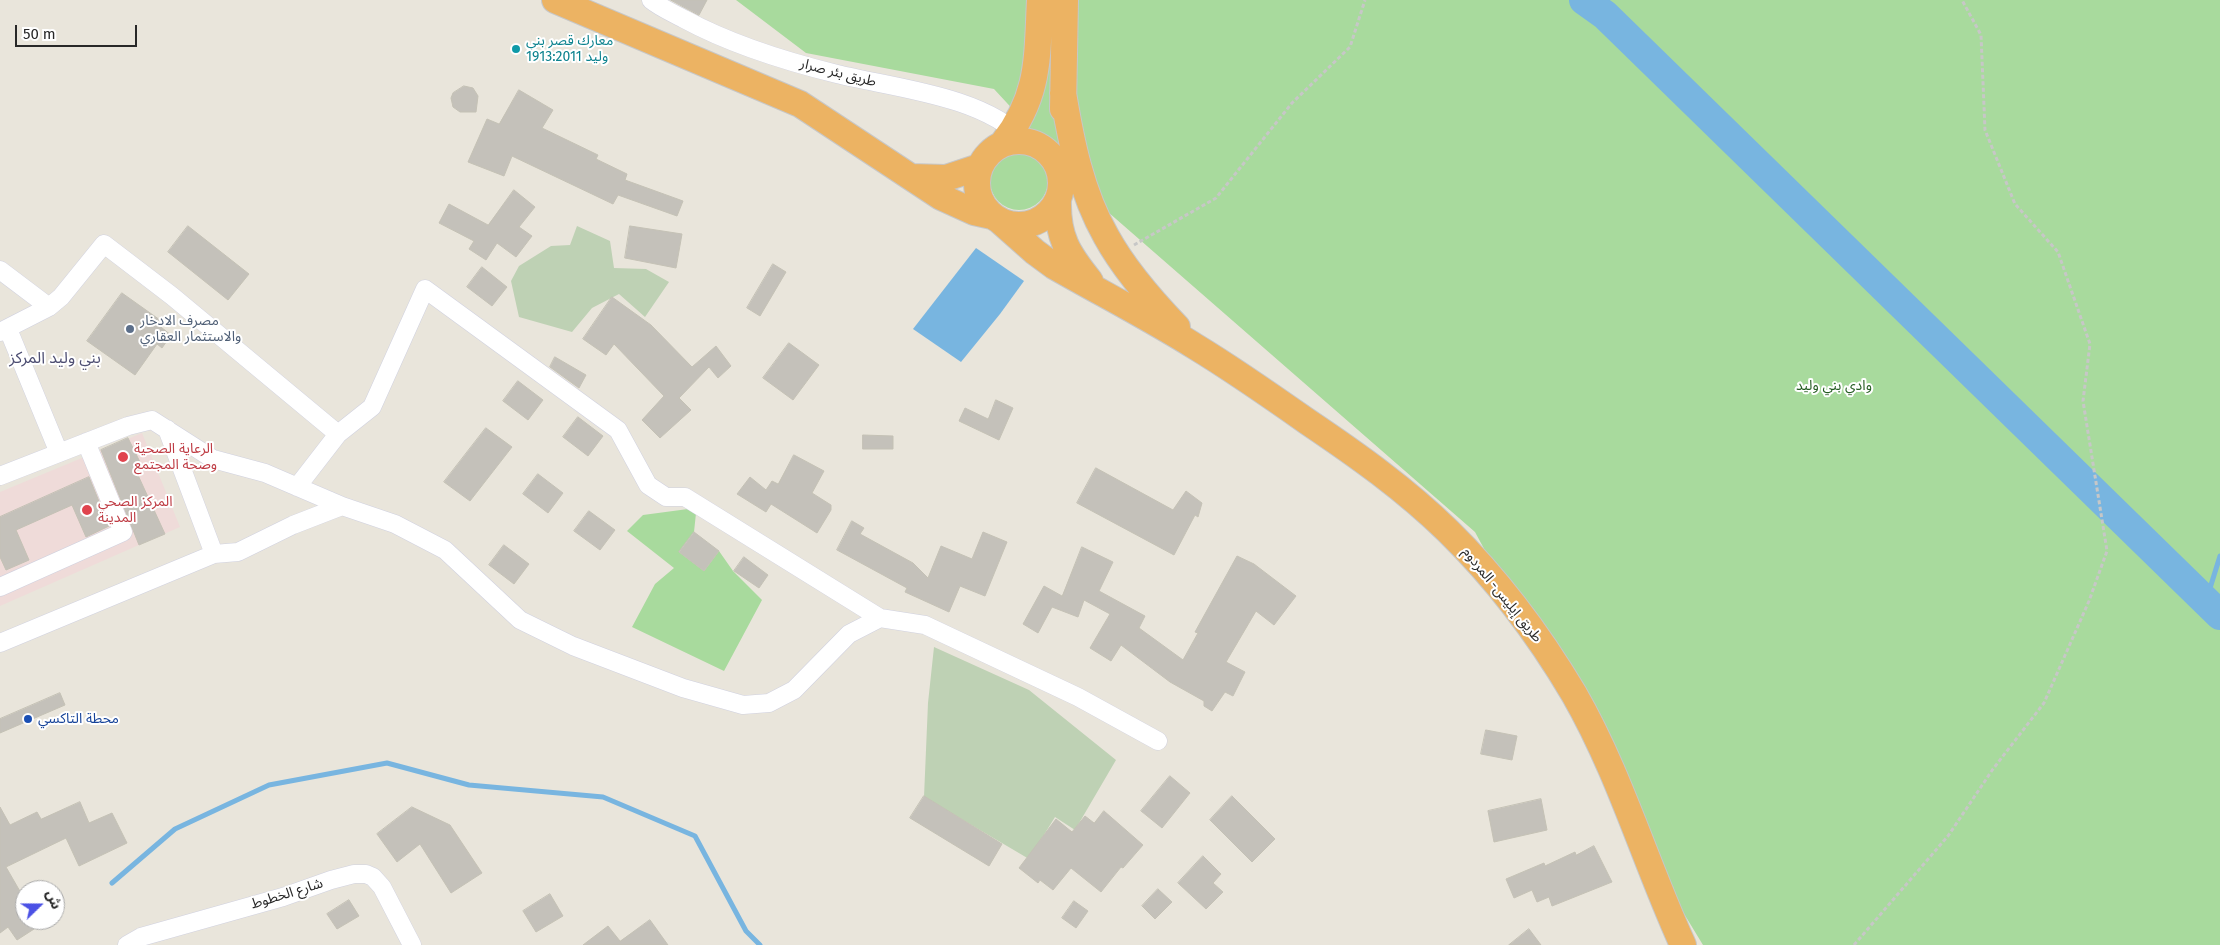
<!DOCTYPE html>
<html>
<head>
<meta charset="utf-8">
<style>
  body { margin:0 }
  #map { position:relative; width:2220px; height:945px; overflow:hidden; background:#e9e5db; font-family:"Fira Sans","Noto Sans Arabic",sans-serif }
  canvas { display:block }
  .north { position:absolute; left:15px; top:880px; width:50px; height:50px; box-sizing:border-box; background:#fff; border:1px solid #a9a9a9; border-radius:50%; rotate:68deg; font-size:14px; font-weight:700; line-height:20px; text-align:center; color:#282828 }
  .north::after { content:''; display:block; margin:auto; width:18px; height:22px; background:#4b51e5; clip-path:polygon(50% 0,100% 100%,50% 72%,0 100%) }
  .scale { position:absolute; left:15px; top:25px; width:122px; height:22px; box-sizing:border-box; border:2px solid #282828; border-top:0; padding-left:6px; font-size:15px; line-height:18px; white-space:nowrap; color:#282828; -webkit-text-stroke:4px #fff; paint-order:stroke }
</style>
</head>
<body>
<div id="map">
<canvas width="2220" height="945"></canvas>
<div class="north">ش</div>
<div class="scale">50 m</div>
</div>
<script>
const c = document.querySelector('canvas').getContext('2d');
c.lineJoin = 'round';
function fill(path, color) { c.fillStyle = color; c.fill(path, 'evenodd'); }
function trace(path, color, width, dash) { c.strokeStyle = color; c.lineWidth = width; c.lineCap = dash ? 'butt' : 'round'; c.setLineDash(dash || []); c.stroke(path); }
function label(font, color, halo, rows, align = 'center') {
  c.font = font + ' "Fira Sans","Noto Sans Arabic",sans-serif'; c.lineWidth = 4; c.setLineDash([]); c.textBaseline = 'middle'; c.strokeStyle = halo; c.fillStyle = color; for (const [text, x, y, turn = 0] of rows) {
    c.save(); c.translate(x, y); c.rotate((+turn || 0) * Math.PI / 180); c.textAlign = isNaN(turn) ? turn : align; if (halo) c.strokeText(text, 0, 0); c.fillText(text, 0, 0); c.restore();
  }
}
fill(new Path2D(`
  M142,433L180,527L0,606V492Z`), '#efdbd9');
fill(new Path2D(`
  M736,0H2220V945H1703L1658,871L1475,532L1108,212L994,89L806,53Z
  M990 181a29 29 0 1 1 58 0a29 29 0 1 1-58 0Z
  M688,509L696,513L694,532L679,552L704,571L719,551L733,571L762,600L724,671L632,627L655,584L674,568L627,531L643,515Z`), '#a8da9d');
fill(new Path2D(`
  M577,226L610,241L614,268L646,269L669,282L645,317L619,294L592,308L572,332L519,317L511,281L519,266L551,246L570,245Z
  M934,647L1029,690L1116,760L1075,830L1055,817L1029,859L924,797L928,703Z`), '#bed1b4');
fill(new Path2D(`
  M976,248L1024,281L1000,314L961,362L913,329Z`), '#78b5e0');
trace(new Path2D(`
  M2206,601L2220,556
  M112,883L175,829L269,785L387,763L469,785L603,797L695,836L746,931L760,945`), '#78b5e0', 5);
trace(new Path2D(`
  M1584,0L1605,15L2220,615`), '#78b5e0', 30);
const building = new Path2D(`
  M671,0H707L699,15Z
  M464,86L473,88L478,96L476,112H460L453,107L451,98L453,93Z
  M519,90L553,110L542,128L598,155L596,159L627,174L625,180L683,201L677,216L618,195L613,204L512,156L504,176L468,162L487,119L499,124Z
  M514,190L535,207L519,227L532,236L516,257L497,243L486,260L469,249L474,241L439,223L449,204L488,225Z
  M188,226L249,274L228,300L168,252Z
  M630,226L682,234L676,268L625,258Z
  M773,264L786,272L760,316L747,308Z
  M482,267L507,287L492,306L467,287Z
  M122,293L160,320L157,324L171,335L162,348L157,344L135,375L87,341Z
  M612,297L651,325L692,367L716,346L731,366L718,378L709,367L679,398L691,410L660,438L642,420L664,396L614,344L606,355L583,339Z
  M789,343L819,365L793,400L763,378Z
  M555,357L586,375L579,388L550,367Z
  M518,381L543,400L528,420L503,401Z
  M996,400L1013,408L999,440L959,421L965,408L988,419Z
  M578,417L603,436L588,456L563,437Z
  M486,428L512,447L470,501L444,482Z
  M863,435L893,436V449H863Z
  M128,438L144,470L137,473L165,534L139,545L101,450Z
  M794,455L824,471L812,493L831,505V510L817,533L771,504L766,512L737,494L750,477L766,490L772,481L778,484Z
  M1096,468L1173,510L1186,491L1202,503L1198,517L1195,515L1174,555L1077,503Z
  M538,474L563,493L548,513L523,494Z
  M89,477L109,526L86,537L72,505L16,530L29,560L6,570L0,557V517Z
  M589,511L615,530L600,550L574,531Z
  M852,521L864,528L860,534L913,563L928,578L941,546L972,559L983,532L1007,542L985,596L960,586L949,612L905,592L907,588L837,550Z
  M694,532L719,551L704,571L679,552Z
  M504,545L529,564L514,584L489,565Z
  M1082,547L1113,562L1099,591L1145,616L1139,628L1183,660L1198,633L1195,632L1237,556L1254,564L1296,596L1274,625L1256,611L1226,662L1245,672L1233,696L1225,692L1212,711L1204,706V701L1170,682L1121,645L1111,661L1090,648L1110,614L1084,600L1078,617L1052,607L1038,633L1023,624L1044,586L1062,596Z
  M744,557L768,575L759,588L734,571Z
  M60,693L65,705L0,733V719Z
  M1486,730L1517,736L1512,760L1481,754Z
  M1170,776L1190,793L1162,828L1141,811Z
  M924,796L1002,844L989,866L910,818Z
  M1232,796L1275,839L1252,862L1210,820Z
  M1541,799L1547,830L1494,842L1488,811Z
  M80,802L89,823L112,813L127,843L79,866L66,838L6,867L25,900V920H48L17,940L8,927L0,933V807L10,825L37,812L41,819Z
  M412,807L450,825L482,873L451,893L420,844L397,862L377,834Z
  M1104,811L1143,845L1123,868L1121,867L1101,892L1071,868L1053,890L1040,880L1038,883L1019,868L1056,819L1072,832L1085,816L1094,823Z
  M1594,846L1612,882L1552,906L1549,897L1537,902L1532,890L1514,898L1506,879L1544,863L1545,866L1575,852L1576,855Z
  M1203,856L1221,874L1213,883L1223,892L1206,909L1178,883Z
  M1158,889L1172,902L1155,919L1142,906Z
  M550,894L563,916L536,932L523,911Z
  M349,900L359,916L337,929L327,914Z
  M1074,901L1088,911L1076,928L1062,918Z
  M650,920L668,945H583L608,926L620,941Z
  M1529,929L1541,945H1509Z`);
fill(building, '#c4c1ba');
trace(building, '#c4c1b5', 1);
const minor = new Path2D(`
  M651,0C661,8 673,13 684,19C732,45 784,61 837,74C894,88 984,96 1024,140
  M0,270L49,307
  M8,329L59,453
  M0,332L49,307L61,297L104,244L172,296L338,434
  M167,429L214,554
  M0,476L128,426L152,420L213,459L265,473L342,506
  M297,487L338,434L372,407L425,289L618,430L648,485L666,497H685L880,618
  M0,587L123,532L86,442
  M0,643L214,554L238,552L293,525L342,506L395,524L445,550L520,620L573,646L683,688L743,705L769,703L794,690L849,634L880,618L925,625L1078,697L1158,741
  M127,945L141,937L283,897L331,880L354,874H366L373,877L382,887L412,945`);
const highway = new Path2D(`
  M555,0L800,104L941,197L974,212L992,216
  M1063,93C1071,141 1081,192 1106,236C1124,269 1150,299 1177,327
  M1063,109L1065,0
  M977 183a42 42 0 1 1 84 0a42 42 0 1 1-84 0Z
  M1003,143C1040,95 1037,58 1040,0
  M911,177L946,178L979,167
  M1058,200C1057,237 1068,254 1090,281
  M1000,221L1035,252L1054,266C1101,293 1150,318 1196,347C1234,370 1271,396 1308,422C1357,455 1405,489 1448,531C1497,579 1539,635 1574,694C1620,774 1645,862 1683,945`);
trace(minor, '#d0d1df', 19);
trace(highway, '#c7c7c7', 28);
trace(new Path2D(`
  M1134,245L1216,198L1292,103L1350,47L1365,0
  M1854,945L1948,836L1993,769L2044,703L2089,601L2107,551L2083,401L2090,344L2058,252L2015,204L1985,130L1981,35L1962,0`), '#c7c7c7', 3, [4, 2.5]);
trace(minor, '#fff', 18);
trace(highway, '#ecb363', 26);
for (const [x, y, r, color] of [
  [516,49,5,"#0f9aa8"],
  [130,329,5,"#5c6f8a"],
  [123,457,6,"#e0444e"],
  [87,510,6,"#e0444e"],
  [28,719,5,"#1a4fb4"]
]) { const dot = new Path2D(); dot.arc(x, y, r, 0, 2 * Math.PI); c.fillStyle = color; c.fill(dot); trace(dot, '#fff', 2); }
label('14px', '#0d838f', '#fff', [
  ["معارك قصر بني",526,41],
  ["وليد 1913:2011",526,57]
], 'left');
label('14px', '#282828', '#fff', [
  ["طريق بئر صرار",838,73,14],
  ["طريق إيليس- المردوم",1502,595,51],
  ["شارع الخطوط",287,894,-17]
]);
label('14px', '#4e5e75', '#fff', [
  ["مصرف الادخار",140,321],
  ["والاستثمار العقاري",140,337]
], 'left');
label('14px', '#245c21', '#fff', [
  ["وادي بني وليد",1834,386]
]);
label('14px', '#be3a42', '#fff', [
  ["الرعاية الصحية",134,449],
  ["وصحة المجتمع",134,465],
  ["المركز الصحي",98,502],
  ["المدينة",98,518]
], 'left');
label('14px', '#164399', '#fff', [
  ["محطة التاكسي",38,719]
], 'left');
label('16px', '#4e4f73', '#fff', [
  ["بني وليد المركز",55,359]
]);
</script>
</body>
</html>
